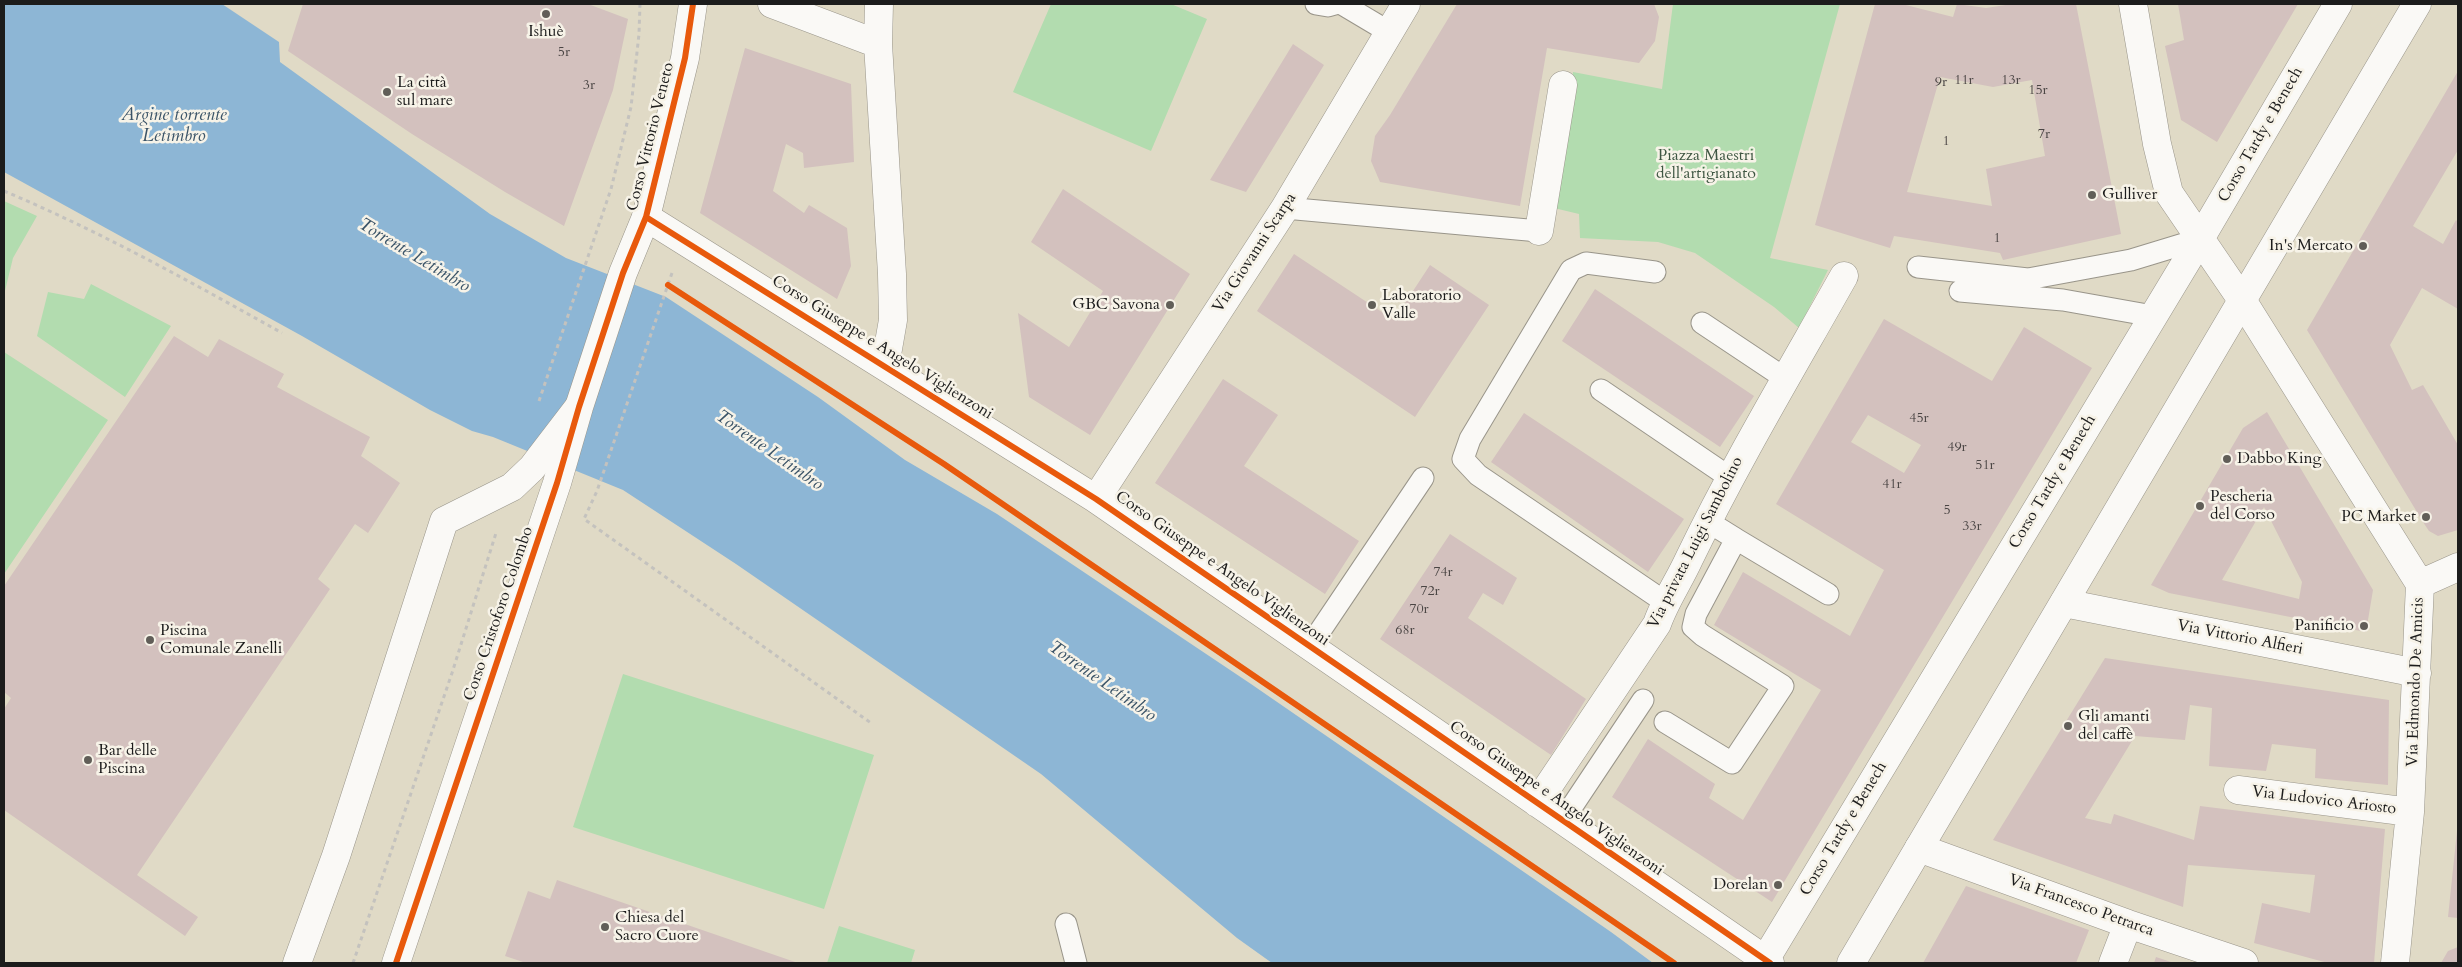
<!DOCTYPE html>
<html>
<head>
<meta charset="utf-8">
<style>
  body { margin:0 }
  #map { position:relative; width:2462px; height:967px; overflow:hidden; background:#e0dac6; font-family:Cardo,serif }
  canvas { display:block }
  .frame { position:absolute; inset:0; border:5px solid #1c1c1c; pointer-events:none }
</style>
</head>
<body>
<div id="map">
<canvas width="2462" height="967"></canvas>
<div class="frame"></div>
</div>
<script>
const c = document.querySelector('canvas').getContext('2d');
c.lineJoin = 'round';
function fill(path, color) { c.fillStyle = color; c.fill(path, 'evenodd'); }
function trace(path, color, width, dash) { c.strokeStyle = color; c.lineWidth = width; c.lineCap = dash ? 'butt' : 'round'; c.setLineDash(dash || []); c.stroke(path); }
function label(font, color, halo, rows, align = 'center') {
  c.font = font + ' Cardo,serif'; c.lineWidth = 5; c.setLineDash([]); c.textBaseline = 'middle'; c.strokeStyle = halo; c.fillStyle = color; for (const [text, x, y, turn = 0] of rows) {
    c.save(); c.translate(x, y); c.rotate((+turn || 0) * Math.PI / 180); c.textAlign = isNaN(turn) ? turn : align; if (halo) c.strokeText(text, 0, 0); c.fillText(text, 0, 0); c.restore();
  }
}
fill(new Path2D(`
  M1051,4H1171L1207,19L1151,151L1013,92Z
  M1673,4H1840L1770,258L1828,270L1799,328L1774,307L1695,253L1658,242L1580,238L1579,214L1554,208L1573,72L1662,89Z
  M4,201L37,216L13,258L4,295Z
  M91,284L171,326L125,397L37,336L48,292L84,299Z
  M4,352L108,420L4,574Z
  M623,674L874,755L824,909L573,827Z
  M839,926L915,950L911,963H827Z`), '#b2dcaf');
fill(new Path2D(`
  M4,4H222L279,42L280,62L490,214L566,258L666,297L818,397L905,460L997,514L1251,684L1611,932L1653,963H1272L1237,938L1041,774L736,564L623,490L493,437L472,431L430,410L302,336L4,172Z`), '#8db6d5');
fill(new Path2D(`
  M303,4H588L628,19L613,90L564,226L505,192L412,134L288,51Z
  M1457,4H1654L1659,17L1655,41L1639,63L1547,48L1520,206L1380,182L1371,161L1375,136L1390,115Z
  M1875,4H1902L1953,17L1957,4L1986,8L2012,4H2076L2121,234L2003,260L2000,253L1894,236L1890,248L1815,225ZM1940,77L1993,87L2032,80L2045,156L1986,169L1992,206L1907,192Z
  M2178,4H2298L2217,142L2181,120L2165,46L2184,40Z
  M1293,44L1324,65L1246,192L1210,180Z
  M745,48L851,84L854,162L804,168L803,153L786,144L773,191L804,213L809,205L847,228L851,266L837,299L700,213Z
  M2458,71V150L2413,226L2443,244L2456,220L2458,222V309L2422,288L2390,345L2412,390L2423,385L2458,445V530L2438,536L2429,531L2423,522L2307,330Z
  M1063,189L1190,274L1090,435L1029,397L1018,313L1069,347L1103,291L1031,242Z
  M1294,254L1394,320L1430,265L1489,305L1415,417L1257,311Z
  M1595,289L1754,396L1720,447L1562,341Z
  M1884,319L1992,381L2024,327L2092,368L1772,902L1612,797L1648,739L1715,784L1709,798L1743,820L1821,690L1714,625L1743,572L1850,636L1884,570L1776,504ZM1868,415L1921,445L1904,473L1851,442Z
  M174,336L208,357L219,339L284,374L277,387L370,437L361,456L400,483L368,533L355,524L318,579L330,589L137,875L198,917L185,936L4,810V709L11,698L4,692V586Z
  M1223,379L1278,415L1244,466L1359,541L1325,594L1155,483Z
  M2267,412L2373,590L2366,632L2169,593L2151,585L2243,428ZM2264,507L2302,582L2299,599L2222,580Z
  M1524,413L1684,519L1648,572L1491,462Z
  M1450,534L1517,578L1503,605L1483,593L1468,618L1586,699L1551,755L1380,639Z
  M2105,658L2389,700L2388,785L2315,778L2316,749L2272,744L2266,771L2209,766L2212,708L2190,705L2185,740L2135,736L2085,818L2111,824L2114,814L2194,840L2200,806L2385,829L2374,963H2328L2254,943L2262,903L2310,913L2315,875L2188,865L2183,907L1993,840Z
  M2457,831L2458,918L2448,917Z
  M557,880L798,963H526L505,956L528,891L550,899Z
  M1966,886L2089,930L2076,963H1923Z
  M2458,947V963H2441L2448,951Z
  M2156,957L2174,963H2154Z`), '#d3c1be');
const lane = new Path2D(`
  M1316,4L1328,6L1335,4
  M1342,4L1389,32
  M1285,208L1539,231
  M1918,267L2028,279L2131,260L2200,239
  M1655,272L1586,263L1571,270L1470,439L1463,459L1478,475L1665,602
  M1960,291L2063,300L2153,316
  M1702,323L1786,379
  M1601,390L1729,477
  M1736,539L1828,594
  M1310,646L1423,478
  M1665,722L1732,763L1783,686L1702,635L1693,627L1696,614L1736,539L1707,521
  M1563,820L1643,700
  M1066,924L1076,963`);
const street = new Path2D(`
  M772,4L878,44
  M879,4L878,44L892,274L893,320L885,366
  M2133,4L2157,144L2169,193L2242,300L2420,584L2410,812L2395,963
  M646,217L1096,499L1770,963
  M1539,231L1563,85
  M1096,499L1285,208L1406,4
  M2420,584L2458,567
  M2064,603L2417,673
  M2238,790L2410,812
  M1537,803L1657,624C1665,601 1679,581 1689,559C1736,462 1791,370 1844,276
  M1919,848L2128,924L2244,963
  M1765,960L2200,239L2338,4
  M297,963L336,856L444,521L512,487L532,468L578,408
  M2113,963L2128,924`);
const primary = new Path2D(`
  M396,963L557,483L579,407L623,273L646,217L685,58L693,4
  M1851,963L2417,4`);
trace(lane, '#99958a', 23);
trace(street, '#99958a', 29);
trace(primary, '#99958a', 29);
trace(new Path2D(`
  M4,191C99,231 191,282 282,333
  M672,273L597,491L584,519L871,723
  M539,401L611,189L631,107L639,34L640,4
  M353,963L452,673L496,533`), '#c4c2be', 3, [4, 4]);
trace(lane, '#faf9f6', 21);
trace(street, '#faf9f6', 28);
trace(primary, '#faf9f6', 28);
trace(new Path2D(`
  M646,217L1096,499L1770,963
  M668,285L944,464L1674,963
  M396,963L557,483L579,407L623,273L646,217L685,58L693,4`), '#e8590c', 6);
for (const [x, y, r, color] of [
  [546,14,5,"#615e58"],
  [387,92,5,"#615e58"],
  [2092,195,5,"#615e58"],
  [2363,246,5,"#615e58"],
  [1170,305,5,"#615e58"],
  [1372,305,5,"#615e58"],
  [2227,459,5,"#615e58"],
  [2200,506,5,"#615e58"],
  [2426,517,5,"#615e58"],
  [2364,626,5,"#615e58"],
  [150,640,5,"#615e58"],
  [2068,726,5,"#615e58"],
  [88,760,5,"#615e58"],
  [1778,885,5,"#615e58"],
  [605,927,5,"#615e58"]
]) { const dot = new Path2D(); dot.arc(x, y, r, 0, 2 * Math.PI); c.fillStyle = color; c.fill(dot); trace(dot, '#f7f3e8', 2); }
label('14px', '#4a4544', null, [
  ["5r",564,53],
  ["11r",1964,81],
  ["13r",2011,81],
  ["9r",1941,83],
  ["3r",589,86],
  ["15r",2038,91],
  ["7r",2044,135],
  ["1",1946,142],
  ["1",1997,239],
  ["45r",1919,419],
  ["49r",1957,448],
  ["51r",1985,466],
  ["41r",1892,485],
  ["5",1947,511],
  ["33r",1972,527],
  ["74r",1443,573],
  ["72r",1430,592],
  ["70r",1419,610],
  ["68r",1405,631]
]);
label('16px', '#1c1c1c', '#f7f3e8', [
  ["Ishuè",546,32,"center"],
  ["La città",397,83],
  ["sul mare",397,101],
  ["Gulliver",2102,195],
  ["In's Mercato",2353,246,"right"],
  ["Laboratorio",1382,296],
  ["Valle",1382,314],
  ["GBC Savona",1160,305,"right"],
  ["Dabbo King",2237,459],
  ["Pescheria",2210,497],
  ["del Corso",2210,515],
  ["PC Market",2416,517,"right"],
  ["Panificio",2354,626,"right"],
  ["Piscina",160,631],
  ["Comunale Zanelli",160,649],
  ["Gli amanti",2078,717],
  ["del caffè",2078,735],
  ["Bar delle",98,751],
  ["Piscina",98,769],
  ["Dorelan",1768,885,"right"],
  ["Chiesa del",615,918],
  ["Sacro Cuore",615,936]
], 'left');
label('16px', '#1c1c1c', '#f7f3e8', [
  ["Corso Tardy e Benech",2261,135,-60],
  ["Corso Vittorio Veneto",651,137,-76],
  ["Via Giovanni Scarpa",1255,253,-57],
  ["Corso Giuseppe e Angelo Viglienzoni",882,348,32],
  ["Corso Tardy e Benech",2053,482,-59],
  ["Via privata Luigi Sambolino",1696,543,-63],
  ["Corso Giuseppe e Angelo Viglienzoni",1222,569,35],
  ["Corso Cristoforo Colombo",499,614,-71],
  ["Via Vittorio Alfieri",2240,638,11],
  ["Via Edmondo De Amicis",2416,682,-88],
  ["Corso Giuseppe e Angelo Viglienzoni",1556,799,35],
  ["Via Ludovico Ariosto",2324,801,7],
  ["Corso Tardy e Benech",1844,829,-59],
  ["Via Francesco Petrarca",2081,906,20]
]);
label('16px', '#3e5642', '#f7f3e8', [
  ["Piazza Maestri",1706,156],
  ["dell'artigianato",1706,174]
]);
label('italic 18px', '#3b5468', '#f7f3e8', [
  ["Argine torrente",174,116],
  ["Letimbro",174,137],
  ["Torrente Letimbro",414,256,31],
  ["Torrente Letimbro",769,451,35],
  ["Torrente Letimbro",1102,682,35]
]);
</script>
</body>
</html>
